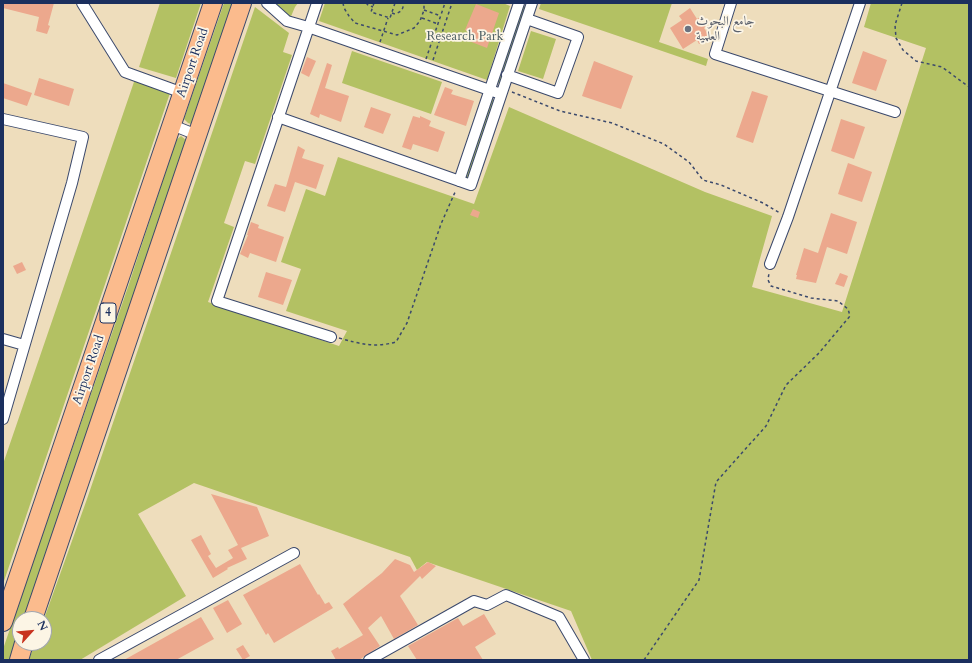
<!DOCTYPE html>
<html>
<head>
<meta charset="utf-8">
<style>
  body { margin:0 }
  #map { position:relative; width:972px; height:663px; overflow:hidden; background:#eeddbc; font-family:Cardo,serif }
  canvas { display:block }
  .frame { position:absolute; inset:0; border:4px solid #1b2f5e; pointer-events:none }
  .north { position:absolute; left:12px; top:611px; width:40px; height:40px; box-sizing:border-box; background:#fcf5e5; border:1px solid #a2a6af; border-radius:50%; rotate:63deg; font-size:11px; font-weight:700; line-height:16px; text-align:center; color:#1b2f5e }
  .north::after { content:''; display:block; margin:auto; width:14px; height:18px; background:#c8321e; clip-path:polygon(50% 0,100% 100%,50% 72%,0 100%) }
</style>
</head>
<body>
<div id="map">
<canvas width="972" height="663"></canvas>
<div class="frame"></div>
<div class="north">N</div>
</div>
<script>
const c = document.querySelector('canvas').getContext('2d');
c.lineJoin = 'round';
function fill(path, color) { c.fillStyle = color; c.fill(path, 'evenodd'); }
function trace(path, color, width, dash) { c.strokeStyle = color; c.lineWidth = width; c.lineCap = dash ? 'butt' : 'round'; c.setLineDash(dash || []); c.stroke(path); }
function label(font, color, halo, rows, align = 'center') {
  c.font = font + ' Cardo,Amiri,serif'; c.lineWidth = 3.5; c.setLineDash([]); c.textBaseline = 'middle'; c.strokeStyle = halo; c.fillStyle = color; for (const [text, x, y, turn = 0] of rows) {
    c.save(); c.translate(x, y); c.rotate((+turn || 0) * Math.PI / 180); c.textAlign = isNaN(turn) ? turn : align; if (halo) c.strokeText(text, 0, 0); c.fillText(text, 0, 0); c.restore();
  }
}
fill(new Path2D(`
  M160,3H201L176,78L139,67Z
  M224,3H234L194,121L191,124L188,123L184,119Z
  M271,3H298L295,7L289,21Z
  M325,3H503L510,6L487,80L319,21Z
  M541,3H672L659,42L708,59L706,66L539,9Z
  M871,3H969V660H592L571,611L427,562L417,570L410,557L194,483L138,514L186,596L80,660H29L35,643H44V619L87,499L255,7L289,33L283,52L292,55L255,164L245,161L224,223L234,227L208,302L339,346L347,331L286,311L301,269L281,262L306,189L325,196L338,157L474,204L509,107L705,192L772,216L752,287L842,312L926,48L864,27Z
  M523,6L526,7L500,84L498,83Z
  M531,31L556,39L543,79L518,71Z
  M352,51L442,82L431,114L342,83Z
  M135,79L170,93L3,584V464Z
  M492,99L494,100L467,180L465,179Z
  M181,136L187,141L24,619H20V632L10,660H3V649L128,287L176,140Z`), '#b3c163');
fill(new Path2D(`
  M3,3H54L48,25L50,26L47,34L36,31L39,17L3,8Z
  M476,4L499,13L487,48L469,41L472,33L465,30Z
  M690,8L697,19L700,17L706,26L704,28L710,37L699,44L697,40L683,49L670,28L682,20L679,16Z
  M863,51L887,60L876,91L852,83Z
  M307,57L316,61L309,77L301,73Z
  M594,61L633,76L621,109L582,96Z
  M327,63L332,65L325,88L349,96L341,122L320,114L319,118L310,114Z
  M39,78L74,89L69,106L34,95Z
  M3,83L32,93L27,106L3,98Z
  M445,87L453,90L451,94L474,101L466,126L434,115Z
  M752,91L768,96L753,143L736,137Z
  M371,107L391,114L383,134L364,127Z
  M413,116L420,118V116L431,121L429,126L445,132L438,152L413,144L411,150L402,147Z
  M841,119L865,127L854,159L831,151Z
  M298,146L305,150L302,158L324,165L316,189L295,182L285,212L267,206L275,184L286,187Z
  M848,163L872,172L862,202L838,194Z
  M473,209L480,212L478,218L470,215Z
  M831,213L857,222L847,254L827,247L816,283L796,279L797,275H796L804,248L818,253Z
  M251,222L259,225L258,228L284,237L276,262L250,253L248,258L240,254L248,235H247Z
  M22,262L26,270L17,274L13,266Z
  M266,272L292,280L283,305L258,297Z
  M840,273L848,276L844,287L835,284Z
  M211,494L257,507L269,536L241,548L247,559L227,568L228,569L213,578L191,540L201,535L211,554L208,556L216,568L233,558L228,550L238,545Z
  M395,559L410,565L414,572L428,562L436,566L422,579L420,576L400,596L418,625L394,639L381,616L368,628L380,646L359,660H336L331,651L338,647L339,649L363,635L343,604L382,573Z
  M300,564L318,595L319,594L325,604L329,602L333,608L274,643L268,633L266,635L243,595Z
  M228,600L242,624L227,633L213,608Z
  M484,614L496,634L475,647L483,660H417L408,646L458,618L463,626Z
  M201,617L214,639L176,660H124Z
  M243,645L250,656L243,660L236,649Z`), '#eca88d');
const street = new Path2D(`
  M82,3L125,72L183,93
  M267,3L287,21L308,27L501,94
  M317,3L217,301L331,337
  M731,3L715,54L895,112
  M507,75L558,93L578,37L527,19
  M278,117L471,185L532,3
  M3,119L83,137L72,183L3,419
  M172,125L197,135
  M459,181L519,3
  M770,264L788,217L860,3
  M3,339L24,345
  M99,660L294,553
  M369,660L474,601L487,605L506,595L559,617L584,660`);
const highway = new Path2D(`
  M33,619L242,3
  M3,622L213,3
  M19,660L24,643`);
trace(street, '#3b496c', 12);
trace(highway, '#3b496c', 20);
trace(new Path2D(`
  M343,3L344,8L349,16L355,23L397,35L414,28L420,21L424,10V3
  M366,3L368,5L373,7
  M374,3L371,12L390,18L395,3
  M902,3L895,25L896,38L903,50L916,61L942,67L969,87
  M424,10L441,16
  M392,13L395,14C401,12 404,9 403,3
  M422,18L438,24
  M380,42L388,18
  M426,59L445,3
  M433,60L452,3
  M512,92L560,111L612,123L664,144L689,162L703,180L721,185L763,203L780,213
  M339,338C361,344 374,348 396,342L407,323L441,224L456,190
  M644,660L699,580L716,482L766,426L786,385L819,353L850,316L848,309L838,301L811,298L771,286L768,280L769,273`), '#3b496c', 1.5, [3, 3]);
trace(street, '#fff', 10);
trace(highway, '#fbbb8d', 18);
for (const [x, y, r, color] of [
  [688,29,4,"#6b7280"]
]) { const dot = new Path2D(); dot.arc(x, y, r, 0, 2 * Math.PI); c.fillStyle = color; c.fill(dot); trace(dot, '#fcf5e5', 1.5); }
for (const [x, y, w] of [
  [108,313,16]
]) { const box = new Path2D(); box.roundRect(x - w / 2, y - 10, w, 20, 3); c.fillStyle = '#fcf5e5'; c.fill(box); trace(box, '#1b2f5e', 1); }
label('bold 12px', '#1b2f5e', null, [
  ["4",108,313]
]);
label('13px', '#5b616d', '#fcf5e5', [
  ["جامع البحوث",696,22],
  ["العلمية",696,37]
], 'left');
label('13px', '#495b60', '#fcf5e5', [
  ["Research Park",465,37]
]);
label('13px', '#1b2f5e', '#fcf5e5', [
  ["Airport Road",193,63,-71],
  ["Airport Road",89,370,-71]
]);
</script>
</body>
</html>
